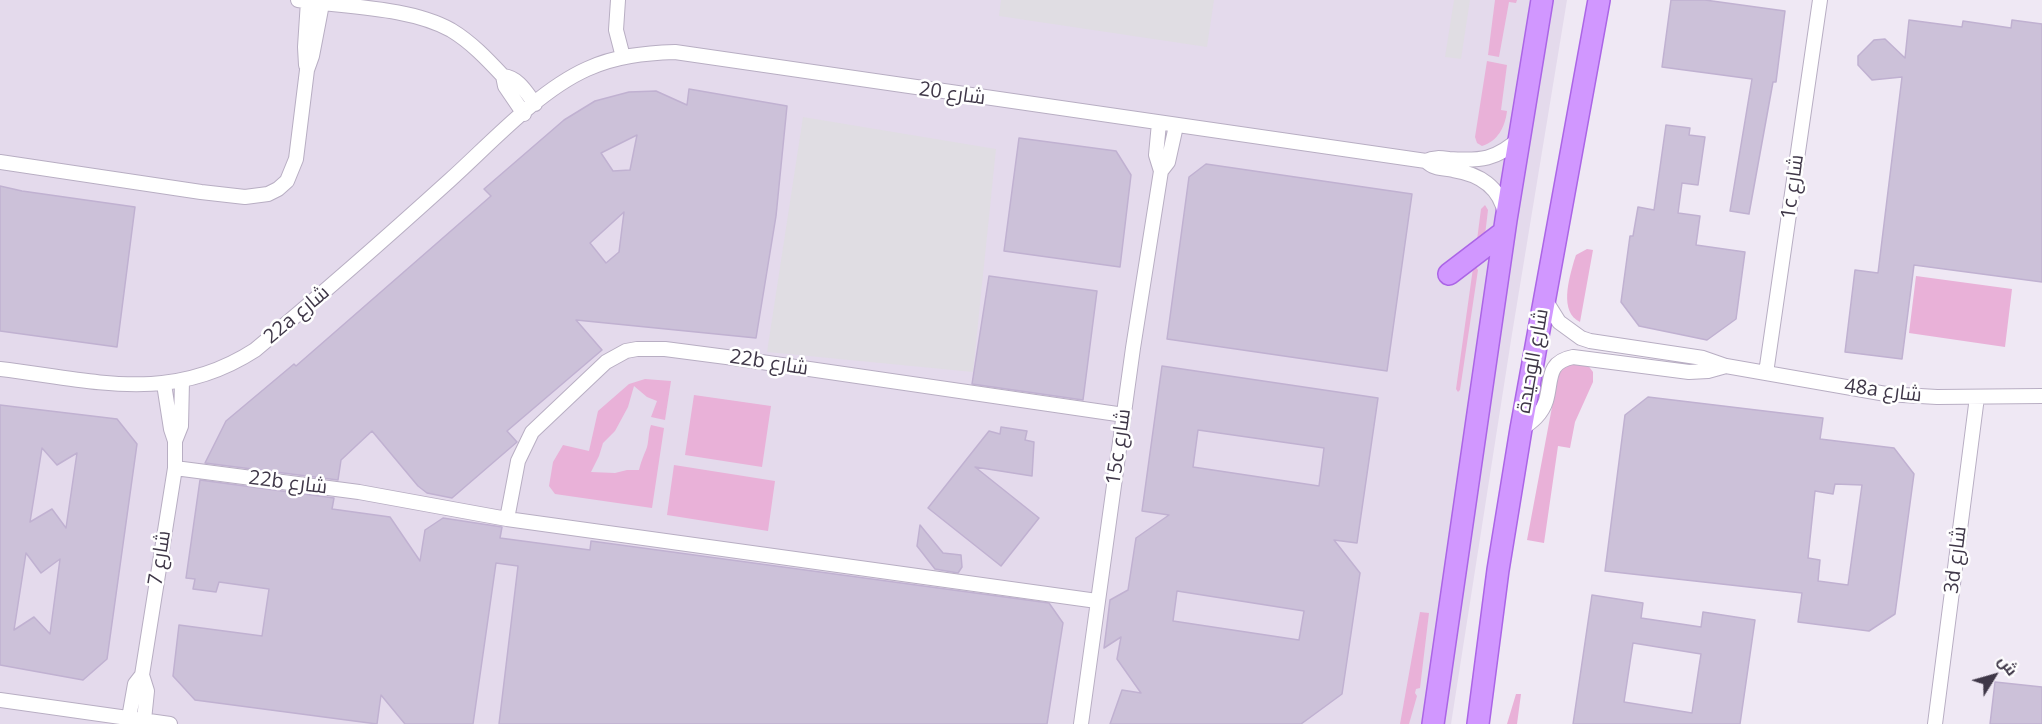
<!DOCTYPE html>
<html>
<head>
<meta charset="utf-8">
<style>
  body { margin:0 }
  #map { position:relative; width:2042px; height:724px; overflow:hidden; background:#efe8f4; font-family:"Open Sans",Cairo,sans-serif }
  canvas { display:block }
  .north { position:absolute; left:1964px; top:646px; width:60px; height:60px; -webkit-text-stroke:4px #fff; paint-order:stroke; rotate:53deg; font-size:16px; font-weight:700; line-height:24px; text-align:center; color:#3f3748 }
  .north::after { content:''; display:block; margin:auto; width:21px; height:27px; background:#3f3748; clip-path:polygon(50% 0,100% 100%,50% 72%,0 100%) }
</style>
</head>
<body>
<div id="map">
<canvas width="2042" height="724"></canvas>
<div class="north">ش</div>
</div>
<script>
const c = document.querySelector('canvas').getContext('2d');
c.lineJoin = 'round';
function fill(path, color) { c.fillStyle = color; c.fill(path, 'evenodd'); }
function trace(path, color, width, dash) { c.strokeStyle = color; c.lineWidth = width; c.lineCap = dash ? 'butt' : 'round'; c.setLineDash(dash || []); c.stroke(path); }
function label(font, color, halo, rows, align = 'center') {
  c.font = font + ' "Open Sans",Cairo,sans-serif'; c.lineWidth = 5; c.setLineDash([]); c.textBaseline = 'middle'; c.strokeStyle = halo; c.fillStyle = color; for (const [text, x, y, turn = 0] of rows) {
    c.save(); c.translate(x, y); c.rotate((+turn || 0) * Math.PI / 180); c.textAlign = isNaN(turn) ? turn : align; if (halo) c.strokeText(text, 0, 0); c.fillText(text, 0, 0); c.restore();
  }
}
fill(new Path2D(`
  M0,0H1567L1512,334L1451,724H0Z`), '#e4daec');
fill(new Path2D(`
  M1495,0H1517L1516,3L1509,2L1499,57L1488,55Z
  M1487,61L1507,65L1501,110L1507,111C1505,127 1498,141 1482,146L1477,143L1475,137Z
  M1485,205L1488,210L1485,235L1477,240L1481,209Z
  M1587,249L1593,250L1580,322C1559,312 1569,279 1574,261L1576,255Z
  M1475,266L1478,270L1460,390L1458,392L1456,389L1473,268Z
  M1916,276L2012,289L2005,347L1909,333Z
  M1567,362L1587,364L1593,372V382L1575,422L1570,448L1558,446L1544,543L1527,540L1558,375Z
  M645,379L671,381L665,420L651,417L657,401L647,397L634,386L628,407L615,431L603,443L599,456L591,472L615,473L627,470H639C641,462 643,457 646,450C649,443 648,433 651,425L664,428L652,508L555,494L549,486L553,462L563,445L589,451L598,411L629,384Z
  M694,395L771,406L762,467L685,455Z
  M674,465L775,481L768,531L667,515Z
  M1420,612L1429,613L1420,688L1416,689L1415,693L1417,696L1409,724H1400Z
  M1516,694H1521L1517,724H1507Z`), '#e9b1d8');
fill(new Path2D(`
  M1001,0H1214L1207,47L999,16Z
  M1454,0H1470L1461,59L1445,57Z
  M803,117L996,149L973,372L767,352Z`), '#e0dde3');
const building = new Path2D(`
  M1671,0H1705L1785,11L1776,82H1773L1749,214L1730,211L1752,79L1662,67Z
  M1909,20L1962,27L1963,21L2011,28L2012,20L2042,24V282L1914,265L1902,359L1845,352L1855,270L1878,273L1902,77L1872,80L1858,65V56L1874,40L1885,39L1905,58Z
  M689,89L787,106L776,216L756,338L576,320L602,350L507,431L517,442L452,498L427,493L418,486L372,431L341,460L338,480L205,463L226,421L294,364L296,366L491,196L484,189L564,120L595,101L629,92L656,91L687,105ZM637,135L630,170L613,171L601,153ZM624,212L619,252L606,263L590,243Z
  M1666,125L1690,128L1689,135L1705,137L1698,185L1682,183L1678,213L1700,216L1696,245L1745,252L1736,319L1707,340L1639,326L1621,302L1630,236H1633L1638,207L1654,210Z
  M1019,138L1116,151L1131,175L1120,267L1004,251Z
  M1206,164L1412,194L1387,371L1167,339L1189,177Z
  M0,186L22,191L135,207L117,347L0,331Z
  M989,276L1097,291L1083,400L972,384Z
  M1162,366L1378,398L1357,543L1334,540L1360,573L1342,694L1301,724H1110L1122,690L1141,693L1117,659L1121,637L1104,648L1110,600L1128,590L1136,538L1169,515L1142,511ZM1198,430L1324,448L1319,486L1193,467ZM1177,591L1304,611L1299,640L1173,621Z
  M1648,397L1823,418L1820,439L1894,448L1914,474L1895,614L1869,631L1798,622L1802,593L1605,571L1625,415ZM1835,484L1862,485L1848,585L1818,581L1820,560L1808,558L1815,491L1833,494Z
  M0,405L117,419L137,444L107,659L83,680L0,665ZM42,448L57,465L77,453L66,528L52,509L30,522ZM26,553L41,573L60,559L50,634L34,617L14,630Z
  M1001,427L1027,431L1025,440L1034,442L1032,476L975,467L1039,518L1001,566L928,508L989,431L1000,434Z
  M200,480L334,498L332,509L390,517L420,561L425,530L443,518L502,527L500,538L590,550L591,541L1049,603L1063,623L1047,724H499L518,566L496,563L473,724H405L381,695L377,724L195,700L173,676L179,625L262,636L269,589L219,582L216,592L193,589L195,579L186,578Z
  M920,525L943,553L961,555L962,567L958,573L935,569L917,546Z
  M1592,595L1643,603L1641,618L1701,627L1703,612L1755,620L1740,724H1573ZM1633,643L1701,654L1692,713L1624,702Z
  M1995,682L2042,687V724H1990Z`);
fill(building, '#ccc1d9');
trace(building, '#c0b1d1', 1.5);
const street = new Path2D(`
  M298,0C345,7 410,7 451,30C471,42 487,59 503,76C519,78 526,92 535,104
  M618,0L616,30L623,57
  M306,65L305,47L308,1
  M503,76L505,86L524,114
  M1159,123L1156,155L1161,171
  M1426,161C1434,169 1443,168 1453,170C1479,174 1500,187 1505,214
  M0,162L201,192L245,197L268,194L278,189L287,181L296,159L307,70L312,56L322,4
  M1544,298L1559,322L1581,338L1590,341L1703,358L1726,366L1886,394L1937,397L2042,396
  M0,369C93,380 170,405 255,350C321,295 386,238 450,180C490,144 538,91 587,69C615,56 645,53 675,52L1426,161C1434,157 1441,158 1449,159C1481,161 1496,160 1520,138
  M1766,373L1820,0
  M1521,429C1532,422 1542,414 1546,401C1552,381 1546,362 1573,357L1689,372L1708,371L1726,366
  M175,441L181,426L182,381
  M175,468L359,492L507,519L1097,601
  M507,519L518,461L532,432L606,362L626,351L637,349H665L734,358L1124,415
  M142,675L147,691L144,720
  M0,700L170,724
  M129,718L135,684L142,675L175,468V441L171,429L164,384
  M1081,724L1133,348L1161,171L1168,162L1176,126
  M1935,724L1977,397`);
const primary = new Path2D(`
  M1449,274L1504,232
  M1433,724L1506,220L1542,0
  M1478,724L1498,570L1521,429L1599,0`);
trace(street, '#b8aec3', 16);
trace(primary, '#ab65e6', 24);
trace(street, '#fff', 14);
trace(primary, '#d197ff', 21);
label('20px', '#3f3748', '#fff', [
  ["شارع 20",952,94,8],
  ["1c شارع",1793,187,-82],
  ["22a شارع",297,315,-40],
  ["شارع الوحيدة",1533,361,-80],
  ["22b شارع",769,363,9],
  ["48a شارع",1883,391,7],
  ["15c شارع",1119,447,-82],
  ["22b شارع",288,483,7],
  ["شارع 7",160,558,-81],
  ["3d شارع",1956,560,-83]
]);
</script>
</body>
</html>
